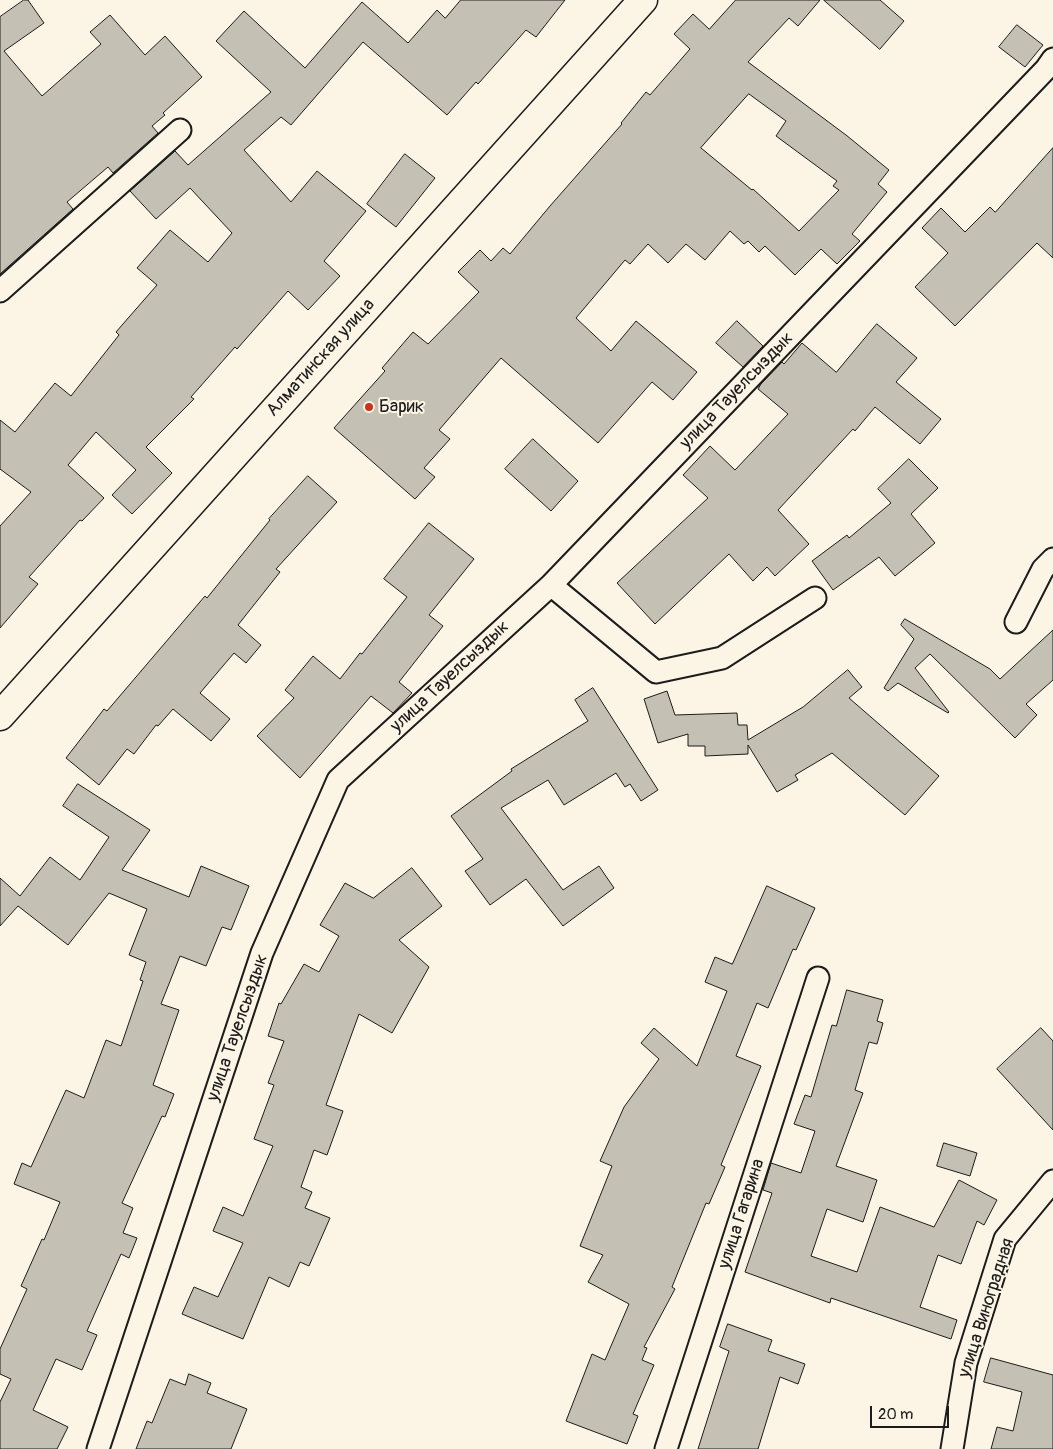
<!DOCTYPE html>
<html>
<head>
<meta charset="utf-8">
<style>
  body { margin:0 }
  #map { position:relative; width:1053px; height:1449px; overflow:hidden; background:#fcf5e5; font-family:Pangolin,sans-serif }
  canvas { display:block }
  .scale { position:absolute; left:870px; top:1406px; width:79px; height:22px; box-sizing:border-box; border:2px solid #1c1c1c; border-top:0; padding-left:6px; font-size:15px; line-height:18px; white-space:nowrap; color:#1c1c1c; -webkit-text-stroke:4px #fcf5e5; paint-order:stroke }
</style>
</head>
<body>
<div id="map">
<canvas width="1053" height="1449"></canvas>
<div class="scale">20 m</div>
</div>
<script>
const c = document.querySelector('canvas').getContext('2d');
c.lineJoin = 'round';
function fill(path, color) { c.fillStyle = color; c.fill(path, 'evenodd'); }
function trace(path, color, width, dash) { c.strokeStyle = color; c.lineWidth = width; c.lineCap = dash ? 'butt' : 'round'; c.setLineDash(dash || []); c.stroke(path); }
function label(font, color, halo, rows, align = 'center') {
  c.font = font + ' Pangolin,sans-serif'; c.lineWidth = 4; c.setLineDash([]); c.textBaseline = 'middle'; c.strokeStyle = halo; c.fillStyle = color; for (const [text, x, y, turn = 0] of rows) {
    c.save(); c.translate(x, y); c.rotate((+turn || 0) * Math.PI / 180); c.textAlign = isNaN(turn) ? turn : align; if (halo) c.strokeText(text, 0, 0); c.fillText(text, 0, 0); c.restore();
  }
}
const building = new Path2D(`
  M24,0H28L44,23L4,51L42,96L101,44L90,32L110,15L145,55L165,36L202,77L163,113L165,115L152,126L158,133L113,173L108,167L67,202L73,209L0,274V17Z
  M461,0H565L536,37L526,30L478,84L476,82L447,115L363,42L291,125L281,117L244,150L291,202L317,171L366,211L324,261L340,276L308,310L288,291L237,349L235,347L191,397L194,399L146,447L172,473L132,514L112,495L136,470L96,432L68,465L104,498L82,521L80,520L29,577L38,584L0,628V526L31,492L0,469V420L15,432L55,383L71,396L119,335L116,332L157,285L137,268L170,230L208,262L232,233L190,188L156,219L130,191L175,151L188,165L271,92L216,41L244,11L305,68L362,2L408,43L437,10L445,18Z
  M736,0H820L798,26L789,18L748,62L846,135L889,170L878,184L887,192L852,234L860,241L837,264L821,249L795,275L765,246L759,252L748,241L744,244L730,231L705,260L686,244L668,263L648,244L630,264L625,260L576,318L611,351L636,321L697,372L673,400L652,382L598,443L501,358L439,430L450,439L424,468L435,477L415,499L334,428L385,371L382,368L413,332L428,344L479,292L458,272L480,250L491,261L503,248L510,254L550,206L622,124L621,123L646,92L650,95L690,49L674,34L693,14L709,29ZM749,94L786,121L776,136L837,181L833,186L839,190L799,231L753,189L752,190L701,148Z
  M824,0H880L904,21L880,49Z
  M1017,25L1043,45L1025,67L999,47Z
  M1053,148V258L1037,243L955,326L915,287L948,253L922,228L941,208L965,232L990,207L995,212Z
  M405,154L435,178L396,227L367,204Z
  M737,321L763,346L743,367L716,343Z
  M877,324L917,358L896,382L941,419L920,444L875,407L855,431L853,429L778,510L809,544L775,576L767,567L753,581L729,554L655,624L617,583L708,498L683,475L710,446L735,470L788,414L758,389L761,384L782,362L784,364L802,343L836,372Z
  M533,439L578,481L551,511L505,469Z
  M909,459L938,488L911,514L935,543L895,576L879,557L833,590L812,561L847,535L849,538L891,503L878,489Z
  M308,476L337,502L276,569L280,572L238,625L261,645L246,663L234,653L200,693L230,719L211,741L173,709L158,726L156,725L134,754L127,749L99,785L66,758L104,709L107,711L205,596L207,598L270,520L269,519Z
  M429,523L474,559L429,615L443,626L399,682L412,693L393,713L371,696L300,778L257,736L294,698L285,690L313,656L340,679L360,653L362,654L407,597L384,579Z
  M905,619L990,669L1000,679L1053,630V680L1026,704L1037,715L1015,738L930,654L915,668L949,712L948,713L898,683L888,691L884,688L914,639L901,625Z
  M848,670L862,687L849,698L939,776L905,815L832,753L795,775L798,780L777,792L748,745V754L705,756V746H688V734L658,743L644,699L667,691L675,715L737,713L738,725H747L748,740L803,707Z
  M593,688L658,790L641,801L630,784L625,787L616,773L564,805L548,780L501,808L563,890L599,866L614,888L563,926L526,879L490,905L465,871L483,859L451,816L512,771L511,769L588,721L575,700Z
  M78,784L150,830L122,870L189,897L201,866L249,886L231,930L222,927L206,966L180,956L161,1004L179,1010L153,1085L174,1094L165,1117L162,1116L122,1203L133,1208L123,1233L137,1238L129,1258L121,1254L87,1331L97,1335L82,1370L56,1359L33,1410L68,1427L57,1449H0V1402L11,1379L0,1374V1349L27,1289L21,1286L42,1239L44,1240L60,1202L14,1184L22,1163L31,1167L66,1090L84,1098L106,1040L121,1046L143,981L140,980L146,962L129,955L147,909L109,893L68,945L18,906L0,926V878L20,896L50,857L80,880L109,837L63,806Z
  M412,868L442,906L399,940L429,967L392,1033L359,1014L326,1105L343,1111L327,1155L314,1150L301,1187L312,1192L305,1208L330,1218L309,1266L300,1262L289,1287L269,1277L243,1339L182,1314L194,1287L218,1297L243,1243L213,1231L223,1207L243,1216L273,1146L254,1139L274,1085L268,1083L284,1041L268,1036L279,1003L281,1004L304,964L319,972L339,936L320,925L345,883L373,898Z
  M767,886L815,908L796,950L793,949L768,1008L757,1003L736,1056L761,1066L721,1165L725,1167L709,1204L706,1203L672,1287L675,1289L644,1347L647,1348L642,1360L654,1365L633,1414L638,1416L627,1444L566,1421L592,1354L605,1360L629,1304L588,1282L603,1255L580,1246L612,1166L600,1161L624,1107L659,1059L641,1043L654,1028L697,1066L727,991L705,982L715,957L732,964Z
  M847,990L883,1000L877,1021L883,1023L877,1044L869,1042L855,1090L863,1093L836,1166L877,1180L863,1222L827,1209L811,1256L857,1272L880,1207L934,1227L959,1180L997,1200L984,1225L977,1221L961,1264L938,1255L920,1307L957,1320L951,1339L831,1298L830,1303L745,1272L772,1193L763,1190L771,1163L801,1173L815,1131L794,1124L805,1095L811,1097L832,1025L836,1026Z
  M1041,1028L1053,1041V1130L997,1069Z
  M944,1143L977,1153L970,1176L937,1166Z
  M728,1324L772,1340L768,1351L805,1364L798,1384L780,1377L758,1449H698L729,1351L720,1347Z
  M991,1358L1053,1375V1449H991L997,1427L1013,1431L1022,1392L984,1382Z
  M189,1374L211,1383L207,1393L247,1409L231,1449H136L147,1421L152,1423L170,1379L185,1385Z`);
fill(building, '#c4c0b3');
trace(building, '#1c1c1c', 1);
const street = new Path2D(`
  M0,291L180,130
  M551,585L656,672L722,658L815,598
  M1016,622L1043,569L1053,559
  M98,1449L262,953L338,780L551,585L1046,69L1053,59
  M666,1449L818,978
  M952,1449L966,1363L1005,1239L1053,1181`);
const secondary = new Path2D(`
  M0,716L643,0`);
trace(street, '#1c1c1c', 25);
trace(secondary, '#1c1c1c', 31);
trace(street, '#fcf5e5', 21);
trace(secondary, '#fcf5e5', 28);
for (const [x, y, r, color] of [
  [369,407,5,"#c8321e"]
]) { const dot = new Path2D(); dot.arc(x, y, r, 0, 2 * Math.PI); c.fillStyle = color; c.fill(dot); trace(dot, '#fcf5e5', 2); }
label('18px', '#1c1c1c', '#fcf5e5', [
  ["Алматинская улица",321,358,-48],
  ["улица Тауелсыздык",737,391,-46],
  ["улица Тауелсыздык",450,677,-43],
  ["улица Тауелсыздык",238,1028,-71],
  ["улица Гагарина",742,1214,-72],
  ["улица Виноградная",987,1308,-72]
]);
label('18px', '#1c1c1c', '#fcf5e5', [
  ["Барик",379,407]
], 'left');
</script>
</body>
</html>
